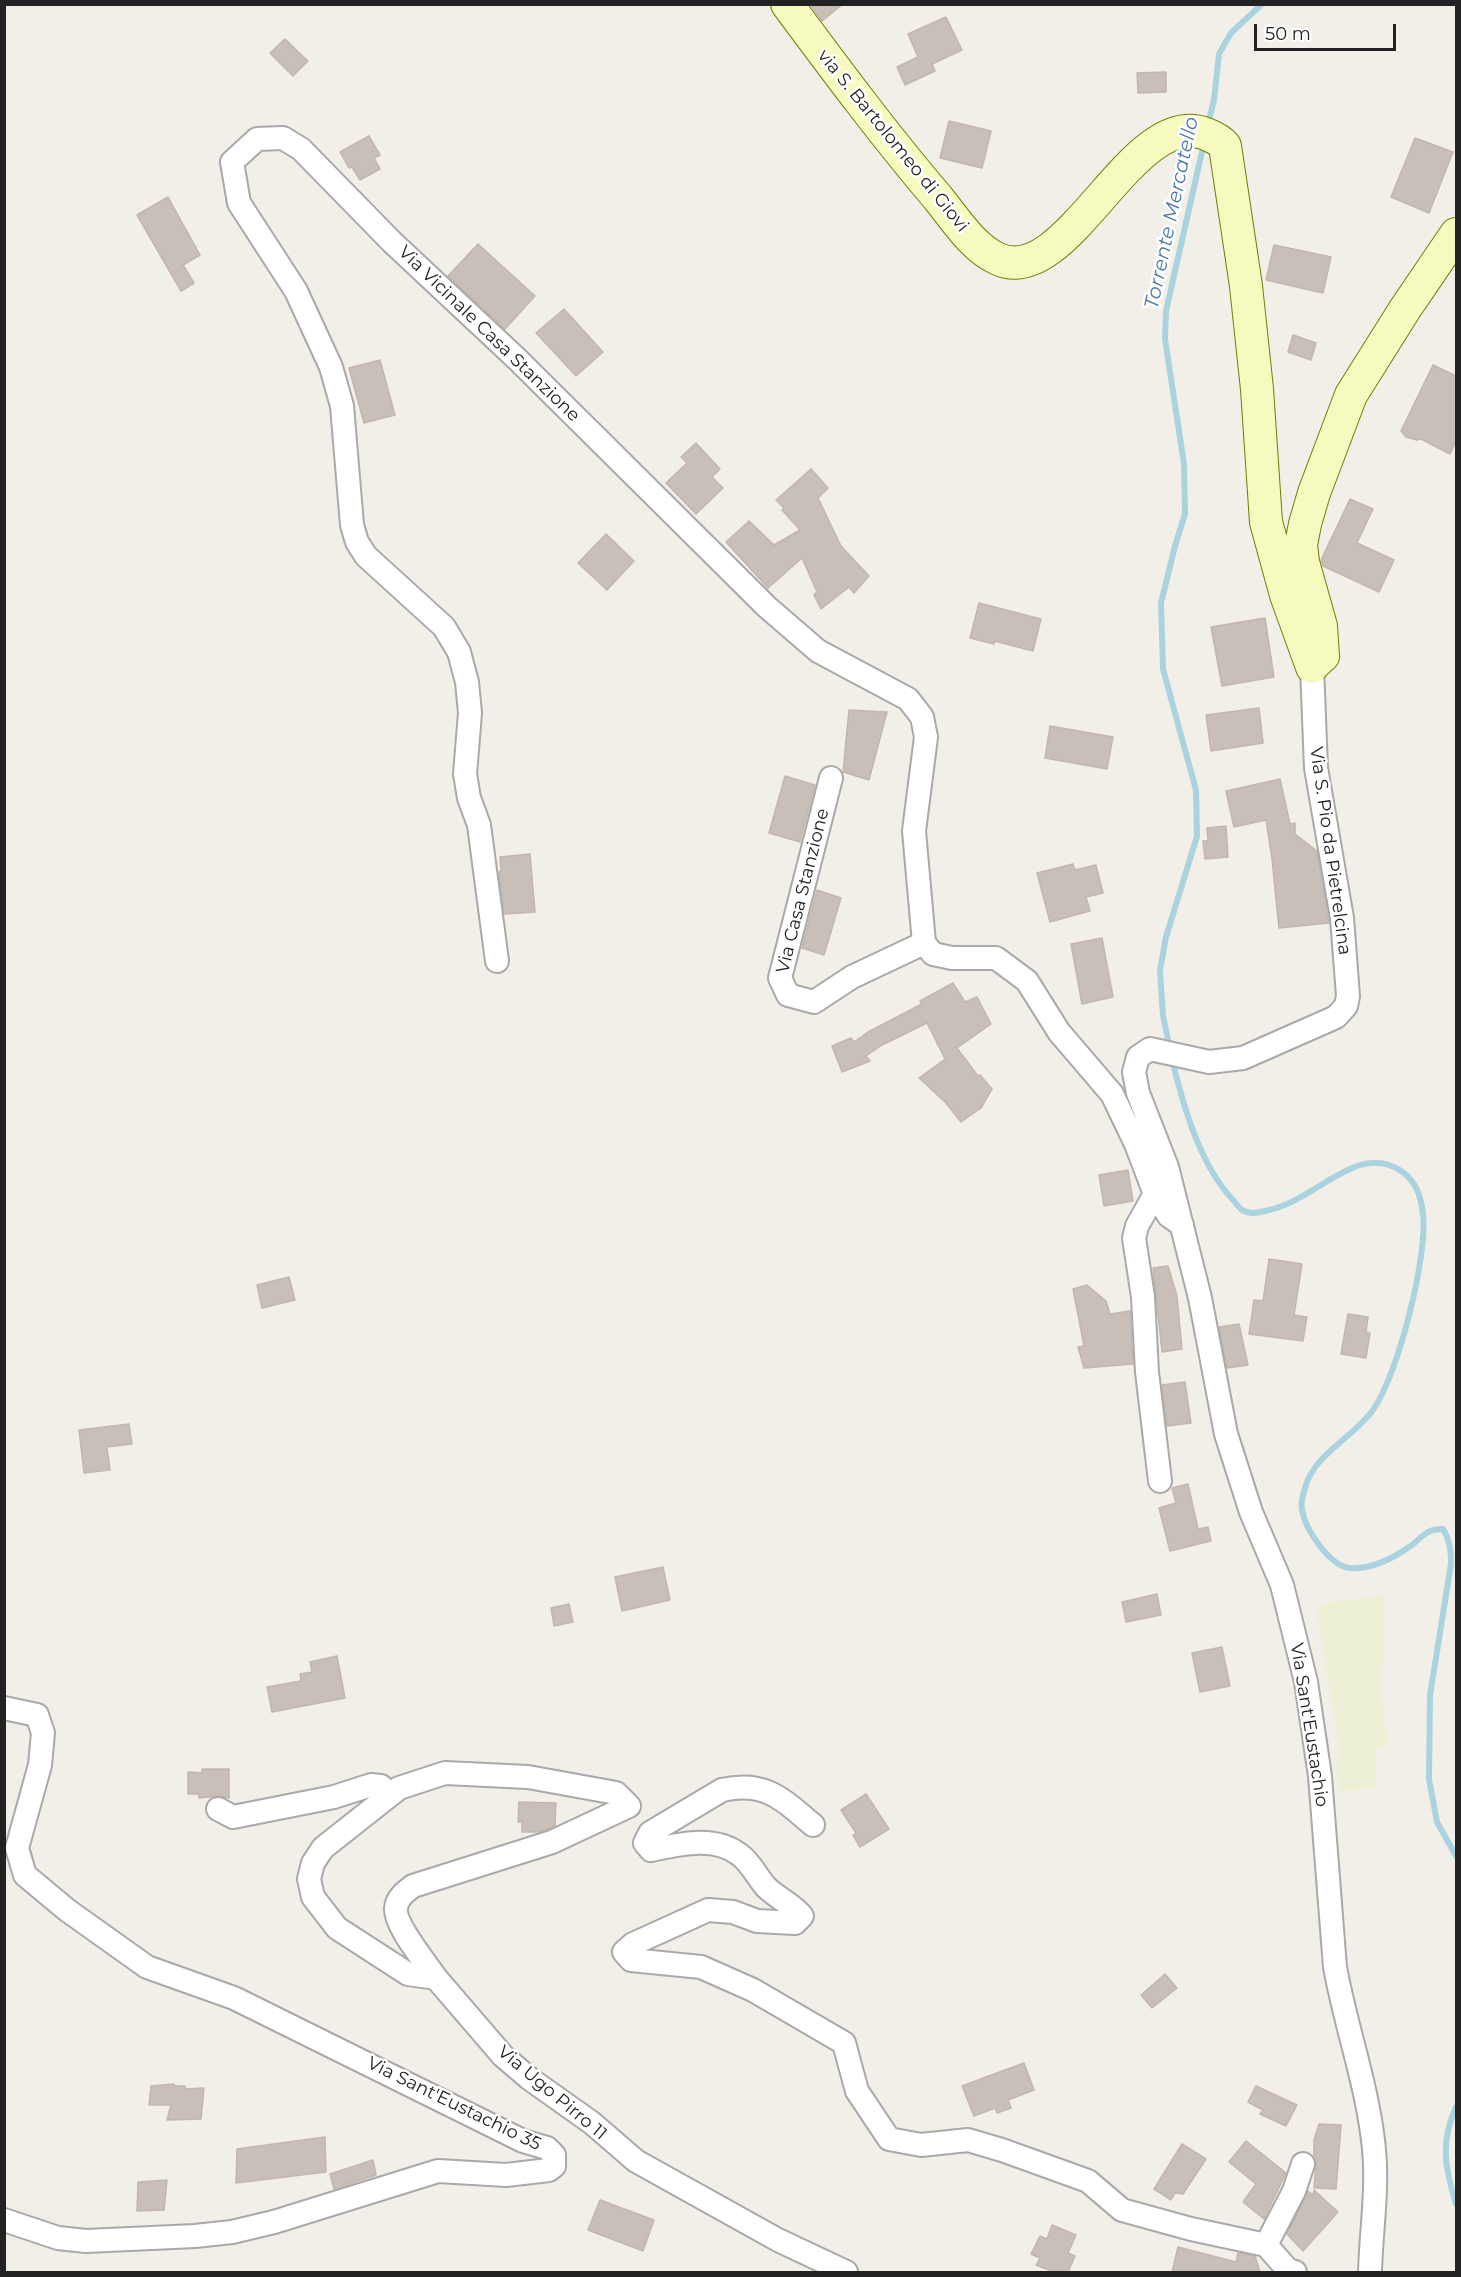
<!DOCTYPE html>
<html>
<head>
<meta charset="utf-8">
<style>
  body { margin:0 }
  #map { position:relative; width:1461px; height:2277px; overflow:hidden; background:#f2efe9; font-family:Montserrat,sans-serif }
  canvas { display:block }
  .frame { position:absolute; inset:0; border:6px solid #222; pointer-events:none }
  .scale { position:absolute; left:1254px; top:24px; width:142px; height:27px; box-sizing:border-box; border:3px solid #222; border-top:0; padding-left:8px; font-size:18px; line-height:21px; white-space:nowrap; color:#222; -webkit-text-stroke:4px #fff; paint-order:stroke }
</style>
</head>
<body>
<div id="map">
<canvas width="1461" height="2277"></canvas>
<div class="frame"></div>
<div class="scale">50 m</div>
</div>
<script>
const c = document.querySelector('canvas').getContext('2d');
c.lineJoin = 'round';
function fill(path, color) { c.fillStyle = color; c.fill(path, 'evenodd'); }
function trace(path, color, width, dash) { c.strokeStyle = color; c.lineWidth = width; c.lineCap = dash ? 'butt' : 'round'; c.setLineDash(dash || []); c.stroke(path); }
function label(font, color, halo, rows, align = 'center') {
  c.font = font + ' Montserrat,sans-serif'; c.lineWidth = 5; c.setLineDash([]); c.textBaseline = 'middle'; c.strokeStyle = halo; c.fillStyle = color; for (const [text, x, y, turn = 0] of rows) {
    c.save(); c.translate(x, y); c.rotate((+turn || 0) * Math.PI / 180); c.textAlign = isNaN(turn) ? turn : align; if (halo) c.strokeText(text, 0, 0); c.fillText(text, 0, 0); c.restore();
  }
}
fill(new Path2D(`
  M1386,1594L1381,1694L1388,1744L1375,1748L1376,1787L1339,1791L1335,1758H1341L1316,1605Z`), '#eef0d5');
trace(new Path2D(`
  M1208,124L1214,100L1219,54L1231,33L1262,4
  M1170,1049L1163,1016L1160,970L1166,937L1197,836L1196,790L1163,669L1161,603L1175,546L1185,514L1184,464L1165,339L1166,311L1204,143
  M1172,1059C1183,1106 1200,1165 1233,1200C1236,1203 1239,1208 1242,1210C1248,1214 1258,1213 1265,1211C1280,1208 1293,1202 1306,1194C1335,1178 1368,1148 1401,1171C1416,1181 1421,1196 1423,1214C1428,1256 1398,1375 1373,1410C1354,1437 1313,1455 1305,1488C1303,1494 1301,1504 1302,1510C1305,1529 1329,1565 1349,1568C1372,1570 1394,1558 1412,1545C1422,1537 1428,1528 1443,1529C1450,1540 1451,1551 1451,1564L1430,1695L1429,1779L1437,1822L1456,1856
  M1456,2107C1440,2142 1445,2169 1456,2204`), '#aad3df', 6);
const building = new Path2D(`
  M810,4H843L822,21Z
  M946,17L962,50L932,64L935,71L905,85L897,67L918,57L908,34Z
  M285,39L308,61L293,76L270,53Z
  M1166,72V92L1138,93L1137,73Z
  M949,121L991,131L982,168L940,158Z
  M369,136L380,155L374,158L380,169L360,180L352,167L349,168L340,152Z
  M1415,138L1453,152L1429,213L1391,197Z
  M168,197L200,255L183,265L194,283L181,291L137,215Z
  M478,244L535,296L505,329L448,276Z
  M1274,245L1331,257L1323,293L1266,280Z
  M564,309L603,352L576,376L536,333Z
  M1293,335L1316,343L1311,360L1288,352Z
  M380,360L395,415L364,423L349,368Z
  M1433,365L1456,376V441L1450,454L1421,439L1417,440L1406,437L1401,431Z
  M696,443L720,469L712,477L723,488L696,514L666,483L687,463L681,457Z
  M811,469L828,488L818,498L841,546L869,576L854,593L849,587L821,609L814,595L817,592L802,558L768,588L726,542L749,521L774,545L800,530L782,510L784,508L776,500Z
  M1350,499L1373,509L1357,543L1394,560L1379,592L1323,566L1321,560Z
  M606,534L634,561L607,590L578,563Z
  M979,603L1041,619L1033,651L995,641L994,644L970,638Z
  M1265,618L1274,677L1222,686L1211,627Z
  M1259,708L1263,743L1211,751L1206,715Z
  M849,710L887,712L869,780L843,772Z
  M1050,726L1113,737L1107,769L1045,758Z
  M785,776L815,785L800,842L769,833Z
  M1280,779L1290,824L1295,823V834L1317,851L1329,923L1279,928L1272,859L1266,820L1234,827L1226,791Z
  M1226,826L1228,857L1205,859L1203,841H1208L1207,828Z
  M530,854L535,912L504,914L499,872L501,871L500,857Z
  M1073,864L1075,870L1096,865L1103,893L1086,897L1090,911L1050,922L1037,873Z
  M817,890L841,898L824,955L802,948Z
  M1102,938L1113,997L1082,1004L1071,944Z
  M953,983L965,1002L977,997L991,1024L957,1048L978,1076L980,1075L992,1089L981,1108L961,1122L945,1102L919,1078L945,1059L927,1023L882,1045L866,1056L870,1061L842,1072L832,1046L851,1038L854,1042L868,1032L922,1004L920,1001Z
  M1128,1170L1133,1201L1104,1206L1099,1175Z
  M1269,1259L1302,1264L1294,1315L1307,1317L1303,1341L1249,1334L1254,1300L1263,1301Z
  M1168,1266L1177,1296L1182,1349L1162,1352L1153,1268Z
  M289,1277L295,1300L262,1308L257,1285Z
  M1087,1285L1106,1301L1110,1314L1130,1311L1133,1364L1084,1368L1078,1347L1084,1346L1073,1289Z
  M1348,1314L1368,1317L1366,1332L1370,1333L1366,1358L1341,1354Z
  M1239,1324L1248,1365L1227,1368L1219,1327Z
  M1185,1382L1191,1423L1167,1426L1162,1385Z
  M129,1424L132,1444L107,1447L110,1470L84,1473L79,1430Z
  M1188,1484L1198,1529L1208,1527L1211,1541L1170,1551L1159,1508L1176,1503L1172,1488Z
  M663,1567L670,1600L622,1611L615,1577Z
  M1157,1594L1161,1615L1126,1622L1122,1602Z
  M569,1604L573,1622L554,1626L551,1608Z
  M1222,1647L1230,1686L1200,1692L1192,1653Z
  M337,1656L345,1698L272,1712L267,1687L301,1681L300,1674L312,1672L310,1662Z
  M202,1769H229V1798L218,1796L199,1798V1794H188V1772L202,1773Z
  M866,1794L889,1829L860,1847L853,1835L856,1833L841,1810Z
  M519,1802L556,1803L555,1826L539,1832H522V1822H518Z
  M1165,1974L1177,1988L1152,2008L1141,1995Z
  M1024,2063L1034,2090L1008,2100L1011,2108L997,2113L995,2108L974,2116L962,2086Z
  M174,2084L175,2086H185V2089L204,2088L201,2119L167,2120L171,2105H149L151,2086Z
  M1256,2086L1297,2105L1286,2126L1260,2114L1263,2110L1248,2102Z
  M1319,2124L1341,2125L1336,2189L1314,2188L1316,2162L1314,2157V2140Z
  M325,2137L326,2172L236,2183L237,2149Z
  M1246,2141L1286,2173L1264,2219L1243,2202L1256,2184L1229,2162Z
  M1182,2144L1206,2159L1183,2194L1175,2193L1171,2200L1154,2189Z
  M373,2160L376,2175L334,2189L330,2174Z
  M167,2180L164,2210L137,2211L138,2182Z
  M1314,2190L1338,2212L1303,2251L1287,2234L1308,2191L1313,2195Z
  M600,2200L654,2220L643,2251L588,2230Z
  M1052,2225L1076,2235L1068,2253L1075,2256L1068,2272H1054L1036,2265L1040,2258L1031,2254L1040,2236L1047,2239Z
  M1178,2247L1236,2262L1238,2253L1255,2256L1260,2272H1172Z`);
fill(building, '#c7bfb8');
trace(building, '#c4b6ab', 1.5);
const street = new Path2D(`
  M1312,667L1316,768L1342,918L1348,996L1346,1006L1336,1017L1243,1058L1209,1062L1150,1049L1138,1057L1134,1072L1138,1093L1167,1167L1200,1298L1226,1434L1251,1512L1282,1585L1306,1682L1320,1776L1335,1967C1346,2028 1368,2087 1374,2149C1378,2190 1371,2232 1370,2272
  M831,778L780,978L788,995L814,1002L852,977L924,943
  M497,961L479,825L469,798L465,774L470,713L467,682L459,652L444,627L366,556L357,542L352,525L342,406L331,367L296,291L239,203L232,162L257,139L283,138L301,149L392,242L517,359L767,607L818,651L908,699L922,717L926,737L914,831L924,943L933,954L952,958H996L1027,981L1059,1032L1112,1094L1136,1144L1155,1194L1169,1216L1182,1225
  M1155,1194L1137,1226L1134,1238L1143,1297L1147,1372L1160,1481
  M4,1708L37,1715L43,1733L40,1765L17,1848L25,1875L67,1910L147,1967L234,1998L523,2141L547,2148L554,2155V2166L549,2170L506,2175L438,2171L274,2222L232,2232L195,2236L86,2241L58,2238L4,2220
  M218,1809L233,1817L334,1797L371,1785L381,1786L389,1795
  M813,1825C782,1799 765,1780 722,1790L650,1833L645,1843L651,1850C680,1844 715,1835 740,1855C751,1863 757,1877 766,1887C777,1898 792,1904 802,1916L795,1923L757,1921L733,1912L708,1910L633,1944L624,1952L631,1960L701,1967L753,1990L844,2043L857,2091L889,2139L921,2145L968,2140L1002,2150L1088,2181L1122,2210L1191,2229L1266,2245L1288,2270L1295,2272
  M436,1978C427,1964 394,1925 396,1908C397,1898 405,1892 413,1886L552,1842L629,1806L616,1793L528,1777L445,1773L399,1788L323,1848L313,1863L309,1879L313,1897L337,1928L408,1974L436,1978L503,2056L530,2079L592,2123L636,2161L778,2240L846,2272
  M1266,2245L1294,2191L1303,2164`);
const secondary = new Path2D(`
  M787,4C836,70 885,136 938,198C955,219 973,248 998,259C1068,291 1133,104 1206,134C1214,137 1220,140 1225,146L1246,286L1257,389L1266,522L1286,595L1312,667
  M1312,666L1323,656L1321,626L1303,562L1301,545L1305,524L1314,493L1351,395L1405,309L1456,234`);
trace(street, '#a9a9a9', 26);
trace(secondary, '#707d05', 34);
trace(street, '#fff', 22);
trace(secondary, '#f7fabf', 32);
label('18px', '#222', '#fff', [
  ["via S. Bartolomeo di Giovi",893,141,51],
  ["Via Vicinale Casa Stanzione",489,334,44],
  ["Via S. Pio da Pietrelcina",1330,851,82],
  ["Via Casa Stanzione",803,891,-76],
  ["Via Sant'Eustachio",1309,1725,81],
  ["Via Ugo Pirro 11",552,2093,40],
  ["Via Sant'Eustachio 35",454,2104,26]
]);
label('italic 20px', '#4a7aab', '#fff', [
  ["Torrente Mercatello",1172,213,-78]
]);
</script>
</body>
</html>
